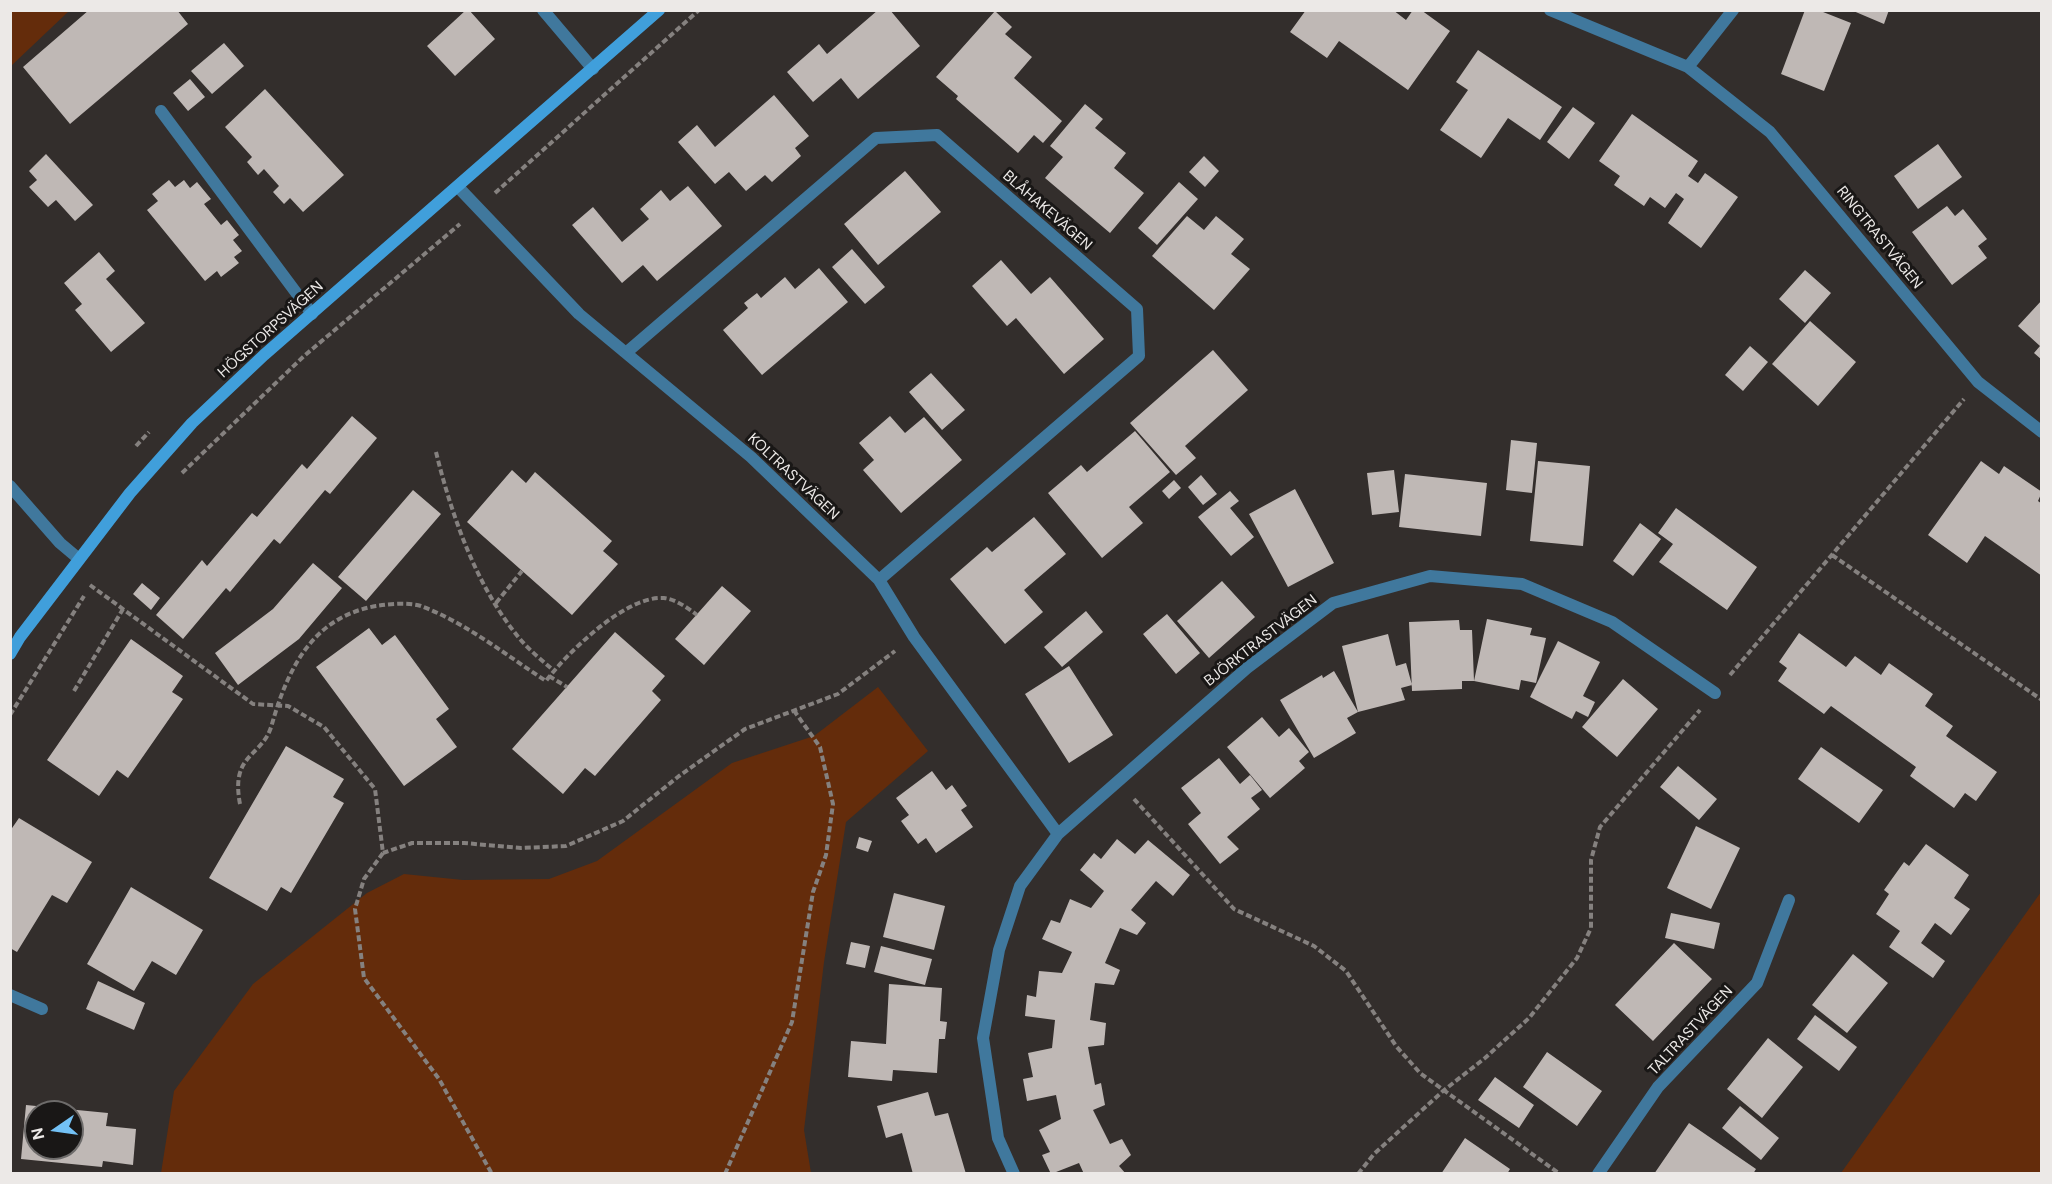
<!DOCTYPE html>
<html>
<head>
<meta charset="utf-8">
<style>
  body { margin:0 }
  #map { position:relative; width:2052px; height:1184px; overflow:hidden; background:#332e2c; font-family:"DM Sans",sans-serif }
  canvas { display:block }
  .frame { position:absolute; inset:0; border:12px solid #ece9e7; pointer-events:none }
  .north { position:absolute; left:24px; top:1100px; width:60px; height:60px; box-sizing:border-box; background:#191716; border:2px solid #6d6b6a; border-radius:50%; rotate:257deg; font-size:16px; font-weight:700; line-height:24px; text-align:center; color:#ece9e7 }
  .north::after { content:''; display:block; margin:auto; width:21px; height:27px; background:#73c1f5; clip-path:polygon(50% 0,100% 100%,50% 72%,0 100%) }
</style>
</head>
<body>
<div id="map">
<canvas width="2052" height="1184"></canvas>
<div class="frame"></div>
<div class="north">N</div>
</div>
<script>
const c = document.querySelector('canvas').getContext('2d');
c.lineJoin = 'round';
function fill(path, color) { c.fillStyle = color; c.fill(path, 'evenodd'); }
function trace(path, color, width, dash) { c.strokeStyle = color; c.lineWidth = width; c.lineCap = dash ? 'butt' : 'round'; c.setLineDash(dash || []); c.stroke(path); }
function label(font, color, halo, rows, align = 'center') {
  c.font = font + ' "DM Sans",sans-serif'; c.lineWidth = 6; c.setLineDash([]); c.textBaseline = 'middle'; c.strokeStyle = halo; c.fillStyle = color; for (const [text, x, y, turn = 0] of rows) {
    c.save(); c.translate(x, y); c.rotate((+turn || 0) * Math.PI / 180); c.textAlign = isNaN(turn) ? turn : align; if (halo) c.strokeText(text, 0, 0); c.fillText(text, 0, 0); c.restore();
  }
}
fill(new Path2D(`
  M11,10H69V11L11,66Z
  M878,687L928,751L846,822L824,962L804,1130L811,1173H161L174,1091L253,984L367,893L404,874L463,880L549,879L597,861L732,763L814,736Z
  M2041,892V1173H1841Z`), '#642c0b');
fill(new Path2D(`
  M89,10H177L188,24L70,124L23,67Z
  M466,10H469L495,39L455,76L427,46Z
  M878,10H890L920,46L858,99L841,78L813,102L787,72L819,44L827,54Z
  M1306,10H1393L1406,20L1413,10H1421L1450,31L1408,90L1339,41L1327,58L1290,32Z
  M1805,10H1818L1851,23L1824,91L1781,74Z
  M1851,10H1889L1884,24Z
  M995,11L1012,27L1005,34L1032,57L1014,78L1062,121L1043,143L1034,135L1018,153L956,99L958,96L936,77Z
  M224,43L244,66L212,94L191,71Z
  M1478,50L1562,107L1540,140L1508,118L1481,158L1440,130L1468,90L1456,82Z
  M190,79L205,97L188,111L173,93Z
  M265,89L344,175L303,212L290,198L284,204L273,192L279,186L264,169L258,175L247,162L252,157L225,127Z
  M774,95L809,136L795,148L801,156L772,182L765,175L746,191L729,172L715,184L678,142L697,125L715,147Z
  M1085,104L1103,119L1095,128L1126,153L1114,168L1144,193L1110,233L1045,178L1063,157L1050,146Z
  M1573,107L1595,123L1569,159L1547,142Z
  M1632,114L1698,161L1688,176L1698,183L1705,173L1738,197L1701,248L1668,223L1684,199L1676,193L1665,208L1650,197L1644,206L1614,185L1620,176L1599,161Z
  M1938,144L1962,177L1918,209L1894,176Z
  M46,154L93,205L75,221L56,200L48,207L29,187L37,180L29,171Z
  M1204,156L1219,171L1205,187L1189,172Z
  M905,171L941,212L878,265L844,224Z
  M169,180L175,187L184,180L190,188L197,182L211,199L204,204L221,225L227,220L239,235L233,240L242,251L234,257L239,263L221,277L217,271L205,281L147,210L158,201L152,194Z
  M1179,182L1198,199L1157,245L1138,228Z
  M688,186L722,226L657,281L643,265L622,283L572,225L593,207L622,242L649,219L640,209L661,190L670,201Z
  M1947,206L1955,216L1963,209L1987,239L1978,246L1987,258L1952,285L1912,232Z
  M1187,216L1204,230L1216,216L1244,239L1231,254L1250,269L1214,310L1152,256Z
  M852,249L885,287L865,304L832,267Z
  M99,252L115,271L106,279L145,323L111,352L75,310L82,304L64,283Z
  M1001,260L1031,294L1050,277L1104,339L1064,374L1016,318L1007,326L972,286Z
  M819,268L848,302L762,375L723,330L748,308L744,303L757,293L761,298L785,277L795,289Z
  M1805,270L1831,293L1805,323L1779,299Z
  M2042,300V360L2034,353L2040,346L2018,326Z
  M1810,321L1856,362L1818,406L1772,364Z
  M1750,346L1768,362L1743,391L1725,375Z
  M1213,350L1248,390L1185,446L1196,458L1176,475L1130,423Z
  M931,373L965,410L942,430L909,392Z
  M352,416L377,438L330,494L325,490L280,544L274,539L230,592L226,588L183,639L156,615L202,560L207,566L252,513L257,517L302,464L307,469Z
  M890,416L905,433L924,417L962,460L901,513L863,470L874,460L859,443Z
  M1135,431L1170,472L1129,507L1143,523L1102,558L1048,493L1081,465L1087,472Z
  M1511,440L1537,443L1532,493L1506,490Z
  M1538,461L1590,466L1583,546L1530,541Z
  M1981,461L1999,474L2004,466L2042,492L2038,501L2042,504V576L1985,536L1967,563L1928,535Z
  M512,470L526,483L535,472L612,541L603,551L618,564L572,615L467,522Z
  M1394,470L1399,512L1372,515L1367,473Z
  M1405,474L1487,483L1481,536L1399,527Z
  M1201,475L1217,494L1203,505L1188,487Z
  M1174,480L1181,488L1169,499L1162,491Z
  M1295,489L1334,563L1288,587L1249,514Z
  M413,490L441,514L366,601L338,577Z
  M1230,491L1239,501L1230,508L1254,537L1231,556L1198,517Z
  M1676,508L1757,567L1727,610L1659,562L1673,544L1658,533Z
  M1034,517L1066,554L1024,590L1043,612L1005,644L950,579L987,547L992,552Z
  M1640,523L1661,539L1633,576L1613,561Z
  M313,563L342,588L299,639L238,685L215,653L273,609Z
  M1222,581L1255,617L1209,658L1177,621Z
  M142,583L160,598L151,610L133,594Z
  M722,586L751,611L704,665L675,639Z
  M1086,611L1103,632L1062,667L1044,647Z
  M1167,614L1200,653L1176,674L1143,634Z
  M1487,619L1532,628L1530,635L1546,638L1536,683L1521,680L1519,690L1474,681H1462V689L1412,691L1409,622L1459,620L1460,630H1472L1474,681Z
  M369,628L382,645L395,635L449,709L436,719L457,747L404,786L316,667Z
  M615,632L665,676L652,691L661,700L595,776L585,768L563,794L512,749Z
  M1799,633L1846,667L1855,656L1881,675L1889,663L1933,694L1925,706L1953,726L1946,736L1997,772L1976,801L1965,793L1954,808L1910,776L1916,767L1831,706L1824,714L1778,681L1787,668L1779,662Z
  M1388,634L1396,666L1406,663L1412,685L1401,688L1405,700L1358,712L1342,646Z
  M131,639L183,676L172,692L183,699L128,778L117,770L99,796L47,760Z
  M1558,641L1600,662L1583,696L1595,702L1588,717L1576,711L1572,719L1530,697Z
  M1069,666L1113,735L1069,763L1025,694Z
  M1334,671L1358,712L1347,718L1356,733L1314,758L1280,700L1322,675L1323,678Z
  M1623,679L1658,709L1617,757L1582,727Z
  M1262,717L1279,737L1289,728L1309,752L1299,761L1305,768L1270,798L1227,747Z
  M286,746L344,779L333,797L344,803L291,893L281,887L267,911L209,878Z
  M1821,747L1883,790L1859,823L1798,779Z
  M1219,758L1240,784L1250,775L1262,790L1251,798L1260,809L1227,837L1239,849L1220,864L1188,824L1201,813L1181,788Z
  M1678,766L1717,799L1699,820L1660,787Z
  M932,771L946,790L952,785L967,806L961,810L973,827L936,853L926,838L918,844L901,821L909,815L896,798Z
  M19,818L92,862L67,903L52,895L17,952L10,948V831Z
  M1696,826L1740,848L1711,909L1667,888Z
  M859,837L872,841L868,852L856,848Z
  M1117,839L1135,854L1148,840L1190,875L1173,896L1156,881L1131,910L1146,923L1137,935L1120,928L1105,963L1120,970L1114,985L1095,983L1090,1020L1106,1023L1104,1045L1088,1047L1095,1085L1101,1083L1105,1105L1093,1110L1110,1144L1122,1139L1131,1155L1119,1166L1126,1174H1084L1079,1163L1051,1174L1042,1155L1050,1152L1039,1130L1061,1119L1056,1095L1027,1101L1023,1079L1033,1077L1028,1053L1052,1048L1055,1020L1025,1016L1027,995L1036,997L1039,971L1062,973L1072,952L1042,939L1051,920L1060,923L1070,899L1091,908L1104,891L1080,870L1094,853L1101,859Z
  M1926,844L1969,875L1954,898L1970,909L1951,935L1935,923L1921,943L1945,961L1933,978L1889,947L1900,931L1876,914L1889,894L1884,890L1904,862L1909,866Z
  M131,887L203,930L176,975L152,961L134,991L87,964Z
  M894,893L945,906L934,950L883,937Z
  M1671,913L1720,923L1714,949L1665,938Z
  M851,942L870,946L865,968L846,964Z
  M1674,943L1712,979L1653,1041L1615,1005Z
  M881,946L932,959L925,985L874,972Z
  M1853,954L1888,983L1847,1033L1812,1005Z
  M98,981L145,1003L134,1030L86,1009Z
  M889,984L942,988L940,1021L947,1022L945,1039H939L937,1073L893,1070L892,1081L848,1077L851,1041L886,1044Z
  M1815,1015L1857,1047L1839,1071L1797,1039Z
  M1768,1038L1803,1067L1762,1118L1727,1089Z
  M1547,1052L1602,1091L1577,1126L1523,1087Z
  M1495,1077L1534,1105L1519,1128L1478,1100Z
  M928,1092L935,1116L948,1113L966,1174H913L902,1133L886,1138L877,1106Z
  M26,1105L108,1113L106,1126L136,1129L133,1165L103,1161L102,1167L21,1159ZM36,1112H72V1148H36Z
  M1740,1106L1779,1138L1761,1160L1722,1128Z
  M1689,1123L1756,1169L1753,1174H1654Z
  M1465,1138L1510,1169L1507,1174H1441Z`), '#bfb8b5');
trace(new Path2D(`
  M495,193L699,10
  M136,446L149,432
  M436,452C452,517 477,588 520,639C530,651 543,661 554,671
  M182,473L304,356L460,224
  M1832,555L2042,700
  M90,585L253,704L288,706L324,727L375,789L383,853L412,843H464L521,848L566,846L623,821L679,776L745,729L838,694L895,651
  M496,603L522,571
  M1730,675L1964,399
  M549,676L567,687
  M74,691L123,609
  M10,715L84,596
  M1134,799L1234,909L1314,946L1346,971L1396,1046L1420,1073L1560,1174
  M240,804C230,752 263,758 272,724C288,668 313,617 376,606C390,604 407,602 421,606C466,623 506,655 546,681C567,653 626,595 664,598C675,599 688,608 697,615
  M383,853L364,879L355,909L364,978L439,1079L492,1174
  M725,1174L792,1022L813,892L826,855L833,804L820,747L795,712
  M1358,1174L1374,1154L1443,1091L1485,1058L1529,1018L1577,958L1591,928V860L1600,827L1700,710`), '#85817f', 4, [6, 3]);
trace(new Path2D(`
  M161,111L312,314
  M10,486L60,543L79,559
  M10,995L42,1009`), '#40789d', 12);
trace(new Path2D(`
  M543,10L593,69
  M1550,10L1688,67L1770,132L1978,382L2042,432
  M1688,67L1733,10
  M458,187L579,314L751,457L879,580L914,637L1058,834
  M627,352L876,138L937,135L1137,309L1139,356L879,580
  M1014,1174L998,1138L983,1038L999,950L1020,886L1058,834L1247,668L1333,603L1430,576L1522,584L1612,622L1715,693
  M1598,1174L1658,1087L1757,983L1789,900`), '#40789d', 12);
trace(new Path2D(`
  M10,654L20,637L130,493L192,423L264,355L659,10`), '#409fdb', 12);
label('15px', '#ece9e7', '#191716', [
  ["BLÅHAKEVÄGEN",1047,211,41],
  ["RINGTRASTVÄGEN",1879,238,51],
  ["HÖGSTORPSVÄGEN",271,330,-42],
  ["KOLTRASTVÄGEN",793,477,43],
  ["BJÖRKTRASTVÄGEN",1261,641,-38],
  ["TALTRASTVÄGEN",1691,1031,-47]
]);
</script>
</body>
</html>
